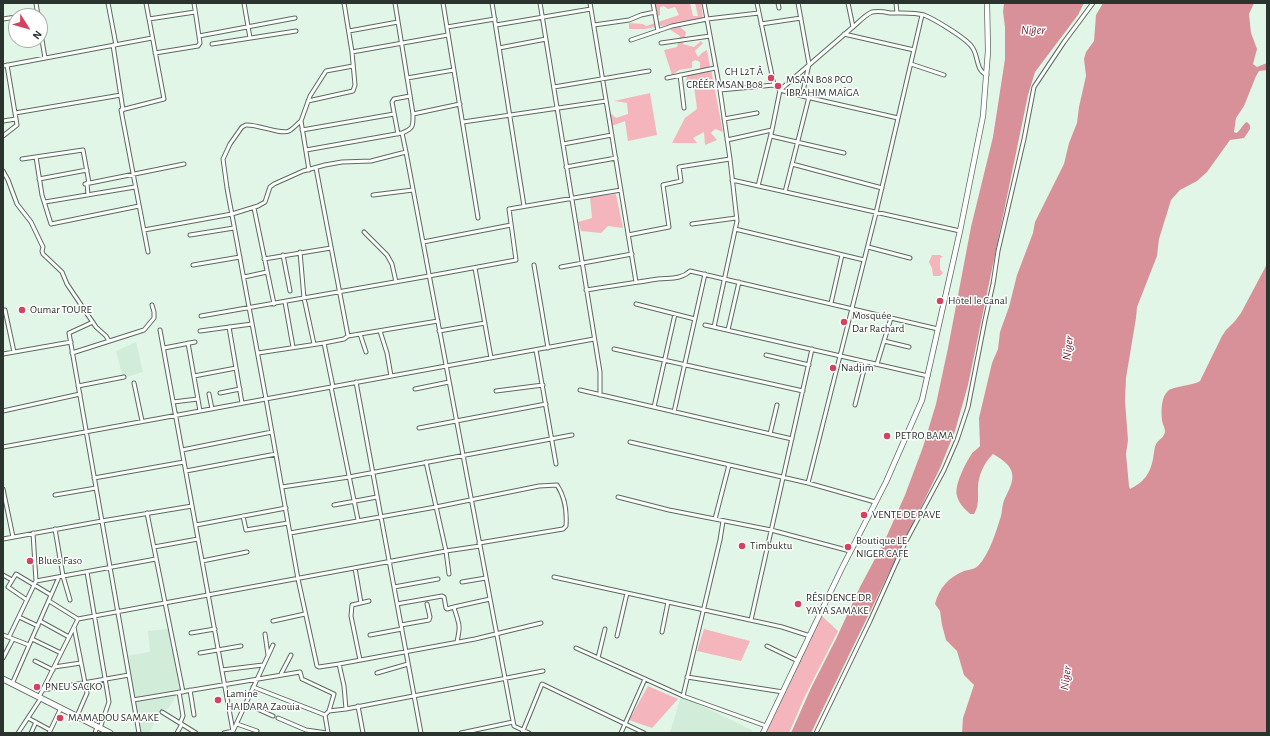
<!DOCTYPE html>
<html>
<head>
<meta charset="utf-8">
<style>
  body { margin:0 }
  #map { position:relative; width:1270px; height:736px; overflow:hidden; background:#e2f6e7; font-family:"Alegreya Sans",sans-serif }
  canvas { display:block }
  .frame { position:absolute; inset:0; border:4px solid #2b332e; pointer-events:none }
  .north { position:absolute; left:8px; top:8px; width:40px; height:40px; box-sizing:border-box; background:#fff; border:1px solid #aaadab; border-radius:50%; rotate:127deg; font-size:11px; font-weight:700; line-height:16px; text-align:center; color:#2b332e }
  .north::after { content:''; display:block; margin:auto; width:14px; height:18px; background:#d34360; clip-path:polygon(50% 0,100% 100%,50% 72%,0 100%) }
</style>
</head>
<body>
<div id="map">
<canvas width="1270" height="736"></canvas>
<div class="frame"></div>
<div class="north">N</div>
</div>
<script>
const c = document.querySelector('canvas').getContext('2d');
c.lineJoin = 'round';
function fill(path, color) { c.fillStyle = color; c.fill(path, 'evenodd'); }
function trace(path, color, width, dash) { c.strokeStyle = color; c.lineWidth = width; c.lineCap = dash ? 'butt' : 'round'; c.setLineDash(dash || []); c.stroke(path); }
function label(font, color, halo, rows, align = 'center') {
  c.font = font + ' "Alegreya Sans",sans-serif'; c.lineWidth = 3; c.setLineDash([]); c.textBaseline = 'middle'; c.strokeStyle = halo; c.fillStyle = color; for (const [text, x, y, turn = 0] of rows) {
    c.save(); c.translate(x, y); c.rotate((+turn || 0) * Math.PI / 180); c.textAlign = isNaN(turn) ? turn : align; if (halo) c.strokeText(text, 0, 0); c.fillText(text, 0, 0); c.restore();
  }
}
fill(new Path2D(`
  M136,342L143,372L123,378L116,351Z
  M168,629L180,689L168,709L161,710L149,733H141L125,656L150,652L148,631Z
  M681,696L752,730L751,733H670Z`), '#d1ecd8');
fill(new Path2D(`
  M653,3H690L693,16H698L695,3H701L703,18L645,29H629V23L643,24L646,26L679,15L675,7L668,9L664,6L660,7V15L655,19Z
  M680,27L686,32L683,44L694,47L701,41L703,43L695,51L698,57L703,52L707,50L710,66L700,70V62L695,60L692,62V68L679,70L672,75L664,50L677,47L680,36L669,29Z
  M711,69L723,132L715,129L711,133L717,140L705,145L704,132L693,138L697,143H672L685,118L697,109L694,86L686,80L688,74Z
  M650,93L657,135L628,141L625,121L612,126L610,113L616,118L628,114L627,103L614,101Z
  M616,194L623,228L608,226L601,233L581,231L578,222L592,218L590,197Z
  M932,255H940L943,257L940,258V269L943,273L940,276H933L932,268L929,262Z
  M822,616L838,631L805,696L789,733H766L819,620Z
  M704,629L750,641L741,661L697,651Z
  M648,686L678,699L652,728L629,720Z`), '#f4b6bc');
fill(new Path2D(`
  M1004,3H1084L1078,15L1035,72L1028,95L968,385L955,431L940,468L811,733H791L811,688L836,639L860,587L885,540L905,495L923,447L936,404L948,348L971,227L993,137L1005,59V27L1003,12Z
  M1103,3H1254L1249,14L1251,33L1257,49L1253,64L1257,67L1267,63V70L1259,71L1256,76L1244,106L1236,118L1234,132L1236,133L1238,132L1245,123L1247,122L1250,125V129L1244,138L1230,140L1207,172L1197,181L1180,190L1171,200L1159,239L1157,256L1137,307L1136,318L1126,378L1125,401L1128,440L1126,454L1129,486L1130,489C1144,482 1150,474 1153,459C1154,454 1154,448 1156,444C1159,439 1165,437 1165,431C1165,427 1162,424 1162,420C1161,411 1161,397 1168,391C1173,386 1192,386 1200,381L1222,336L1226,330L1235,321L1241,313L1267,264V733H962L963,718L974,685L964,675L957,651L946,640L942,625L940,611L935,604C939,588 949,577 964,571C968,570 975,569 978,566C989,555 996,532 1001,516C1002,512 1002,508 1003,504C1006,493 1016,482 1011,470C1008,463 1000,458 993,454C984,463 978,475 978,489C978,498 979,506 974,514H970C965,509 959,504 957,496C954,486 965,464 971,455C973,451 978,449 980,446L979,418L992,363L998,349L1000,332L1009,307L1017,275L1033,233L1035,222L1064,164L1069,143L1077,123L1079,107L1086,76L1084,59L1086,52L1094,41L1096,15Z`), '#d89199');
const street = new Path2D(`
  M36,3L38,16
  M108,3L116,45
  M146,3L164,99L121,110L148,252
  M244,3L250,38
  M395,3L413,114C413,126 414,128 402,133L406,152L514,726L529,733
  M443,3L478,218
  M492,3L524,206
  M540,3L600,372V395
  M590,3L636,282
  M653,3L658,31
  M704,3L720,90L730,159L737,221L714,327
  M757,3L774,85L780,90L802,96L898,118
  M778,3L779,8
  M798,3L809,64L802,96
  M848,3L853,27
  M896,3L897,13
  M23,16L38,13
  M3,19L16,17
  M149,19L195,12
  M761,24L801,18
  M496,25L591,9
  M594,25L629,20L641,15L655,12
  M447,27L495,19
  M40,28L45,58
  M349,31L398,22
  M844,34L914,50
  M199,36L295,18
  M631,40L672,26L707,19L759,13
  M661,43L710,36
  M212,44L296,31
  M113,45L123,110
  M499,48L546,39
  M352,52L448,35
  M155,53L198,46L200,43L194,3
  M911,64L944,75
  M3,66L152,38
  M680,75L684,108
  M407,78L454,70
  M667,78L715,68
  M554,87L649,71
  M720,90L774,85
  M308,101L353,91L355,85L352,52L344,3
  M15,113L121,95
  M413,114L460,104
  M724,119L757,113
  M3,121L16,119
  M301,121C297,124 293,129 289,131C281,135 257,124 246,125L242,127L230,144L223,159L227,188L266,399L298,579L317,666L319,667L339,664L475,639L541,623
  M463,122L606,101
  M302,130L394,114
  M398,134L392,102L394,99L410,96
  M3,136L17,125L7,65
  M771,136L844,153
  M727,140L772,130
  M563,144L612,135
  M306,150L402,133
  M36,157L42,195L51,224L139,206
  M22,159L83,150L89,183
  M792,164L882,188
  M566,167L616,158
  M316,168L348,336
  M309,170L301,121L310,96L326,71L353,66
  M3,171L8,180L17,204L31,222L43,247L42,251L43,254L62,272L67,284L96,327L106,336L109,341
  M39,179L87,170
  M732,180L960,231
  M87,183L88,195
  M85,184L184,164
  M758,186L772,130L780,90L853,27C859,22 865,15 872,12C878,11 885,12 890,13C901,13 914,12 924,15C934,19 966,38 972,47C979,56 975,70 987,75
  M785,192L809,97
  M373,195L413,190
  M45,202L135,187
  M254,208L274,304
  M692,224L736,218
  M735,229L864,260
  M144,230L232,214L258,206L265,202L270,187L274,184L303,171L325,165L342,162L371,161L406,152
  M364,232L387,255L392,264L396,282
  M190,235L234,228
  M628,235L669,227L663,185L681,181L679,167L730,159
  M423,242L511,225
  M868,247L910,258
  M300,252L304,298L314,344
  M283,255L290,291
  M264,259L331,248
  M193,265L240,257
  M534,265L548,348
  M561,267L632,254
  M475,268L491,358
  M244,277L267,272
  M586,290C610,286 634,283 658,279C665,278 672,279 679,277C683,276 687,274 690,271L938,329
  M285,302L293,347
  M831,303L842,255
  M636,304L695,319
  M5,310L14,352
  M201,316L429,276L516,260L509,209L621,190
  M93,322L69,333L139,733
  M705,325L928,376
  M229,327L242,403
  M160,330L233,731L224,733
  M728,330L739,282
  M200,331L252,324
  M380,331L387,353L391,376
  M439,331L485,323
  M360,334L366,352
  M884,341L909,347
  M188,343L200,411
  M324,343L333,387
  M164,348L195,342
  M614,349L803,391
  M536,350L556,464
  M72,353L144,330L154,318V312L152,305
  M258,353L324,343L344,339L348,336L438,321
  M3,354L71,342
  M766,355L809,365
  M877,364L891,318
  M194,376L236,368
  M356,382L421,733
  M134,383L142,421
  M78,386L124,377
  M331,387L358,520
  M415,389L449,382
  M580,390L792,439
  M496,391L543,385
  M220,393L240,389
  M209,394L212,409
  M173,402L198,399
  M855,405L866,362
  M654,407L675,314
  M3,411L80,394
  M674,412L705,274
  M419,428L546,404
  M770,434L777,405
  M630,442L808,483L875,502
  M3,447L594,339
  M182,450L272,432
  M426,462L446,551L449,574
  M186,471L276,454
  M94,478L184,462
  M808,483L876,213L922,15
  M282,487L349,477L572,435
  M3,489L13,537
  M55,495L96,488
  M618,497L669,510L771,530L850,551
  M334,505L377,497
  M147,513L183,692
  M243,516L246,530L288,523
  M715,519L729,465
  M196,525L286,508
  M55,529L63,576L70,600
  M290,533L436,507L539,486L557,485C565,497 567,512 566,526L563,529L479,543
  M3,539L102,521L192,506
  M154,547L198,539
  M202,561L247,552
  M355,568L361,603
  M87,572L109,702L100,728
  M3,575L12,580
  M554,577L782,627L810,636
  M36,581L156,559
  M462,582L486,578
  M394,587L438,579
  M27,600L8,587L16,574L51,595
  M49,601L78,619L446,551L480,546
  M397,604L442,596L444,597L446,608L447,609L454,607
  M19,617L38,626
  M751,620L812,349
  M40,621L69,637
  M273,621L305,614
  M401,625L429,620L430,617L427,604
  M74,627L87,693L77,716
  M662,632L668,602
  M191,633L215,629
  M265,634L268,655
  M3,635L29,645
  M370,635L402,629
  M617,636L627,593
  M9,637L36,581L33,533
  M32,639L61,653
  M457,642C458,635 461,628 458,621C457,616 455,612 454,607L490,599
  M767,646L798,661
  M576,648L683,696L766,726
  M200,653L241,646
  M3,658L13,639
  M598,658L605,629
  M360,660L351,616L352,605L369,601
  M35,661L53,670
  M339,664L344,686L346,709
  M54,667L81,663
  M222,670L263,665
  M377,673L408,664
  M281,674L291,655
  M687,677L783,692
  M12,684L59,577
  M253,687L325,715
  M43,690L129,675
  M190,690L194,715
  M179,692L183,716L180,723
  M683,696L720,540L723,521
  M39,697L78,619
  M133,700L300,672L302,679L334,694L329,711L325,715
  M246,704L273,716
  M358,706L363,733
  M329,711L346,709L543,671
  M162,712L196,733
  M325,715L328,733
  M28,718L50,730
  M278,718L306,730L327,733
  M237,724L257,731
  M233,731L273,645
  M18,733L41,698
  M31,733L36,722
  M49,733L61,708
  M95,733L97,727
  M177,733L182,724
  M461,733L513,722
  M522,733L542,684L644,733
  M621,733L645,679
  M816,733L870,621L906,541L944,470L957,440L968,407L985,320L993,284L998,251L1024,139L1034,87L1064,42L1093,3`);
const secondary = new Path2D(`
  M763,733L841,570L886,482L922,400L960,231L983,116L988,51L987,3`);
const primary = new Path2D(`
  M3,679L110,733`);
trace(street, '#596b5e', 5);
trace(secondary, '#596b5e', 6);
trace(primary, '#596b5e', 7);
trace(street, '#fff', 3);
trace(secondary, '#fff', 4.5);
trace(primary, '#fff', 5);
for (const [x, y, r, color] of [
  [771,78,4,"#d34360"],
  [778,86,4,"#d34360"],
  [940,301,4,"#d34360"],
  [22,310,4,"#d34360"],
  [844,322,4,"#d34360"],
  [833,368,4,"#d34360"],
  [887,436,4,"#d34360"],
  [864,515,4,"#d34360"],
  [742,546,4,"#d34360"],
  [848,547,4,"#d34360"],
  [30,561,4,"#d34360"],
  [798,604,4,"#d34360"],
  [37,687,4,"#d34360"],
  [218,700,4,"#d34360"],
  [60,718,4,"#d34360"]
]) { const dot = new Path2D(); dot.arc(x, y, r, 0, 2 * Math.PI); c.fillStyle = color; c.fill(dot); trace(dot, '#fff', 1.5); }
label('11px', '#2b332e', '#fff', [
  ["CH L2T À",763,72,"right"],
  ["CRÉÉR MSAN B08",763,85,"right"],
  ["MSAN B08 PCO",786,80],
  ["IBRAHIM MAÏGA",786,93],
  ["Hôtel le Canal",948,301],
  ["Oumar TOURE",30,310],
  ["Mosquée",852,316],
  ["Dar Rachard",852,329],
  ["Nadjim",841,368],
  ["PETRO BAMA",895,436],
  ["VENTE DE PAVE",872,515],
  ["Boutique LE",856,541],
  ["NIGER CAFE",856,554],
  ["Timbuktu",750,546],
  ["Blues Faso",38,561],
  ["RÉSIDENCE DR",806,598],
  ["YAYA SAMAKE",806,611],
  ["PNEU SACKO",45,687],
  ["Lamine",226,694],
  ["HAIDARA Zaouia",226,707],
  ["MAMADOU SAMAKE",68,718]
], 'left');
label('italic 12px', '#711d2f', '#fff', [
  ["Niger",1033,30],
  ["Niger",1068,348,-84],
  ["Niger",1066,678,-83]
]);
</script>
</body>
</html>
